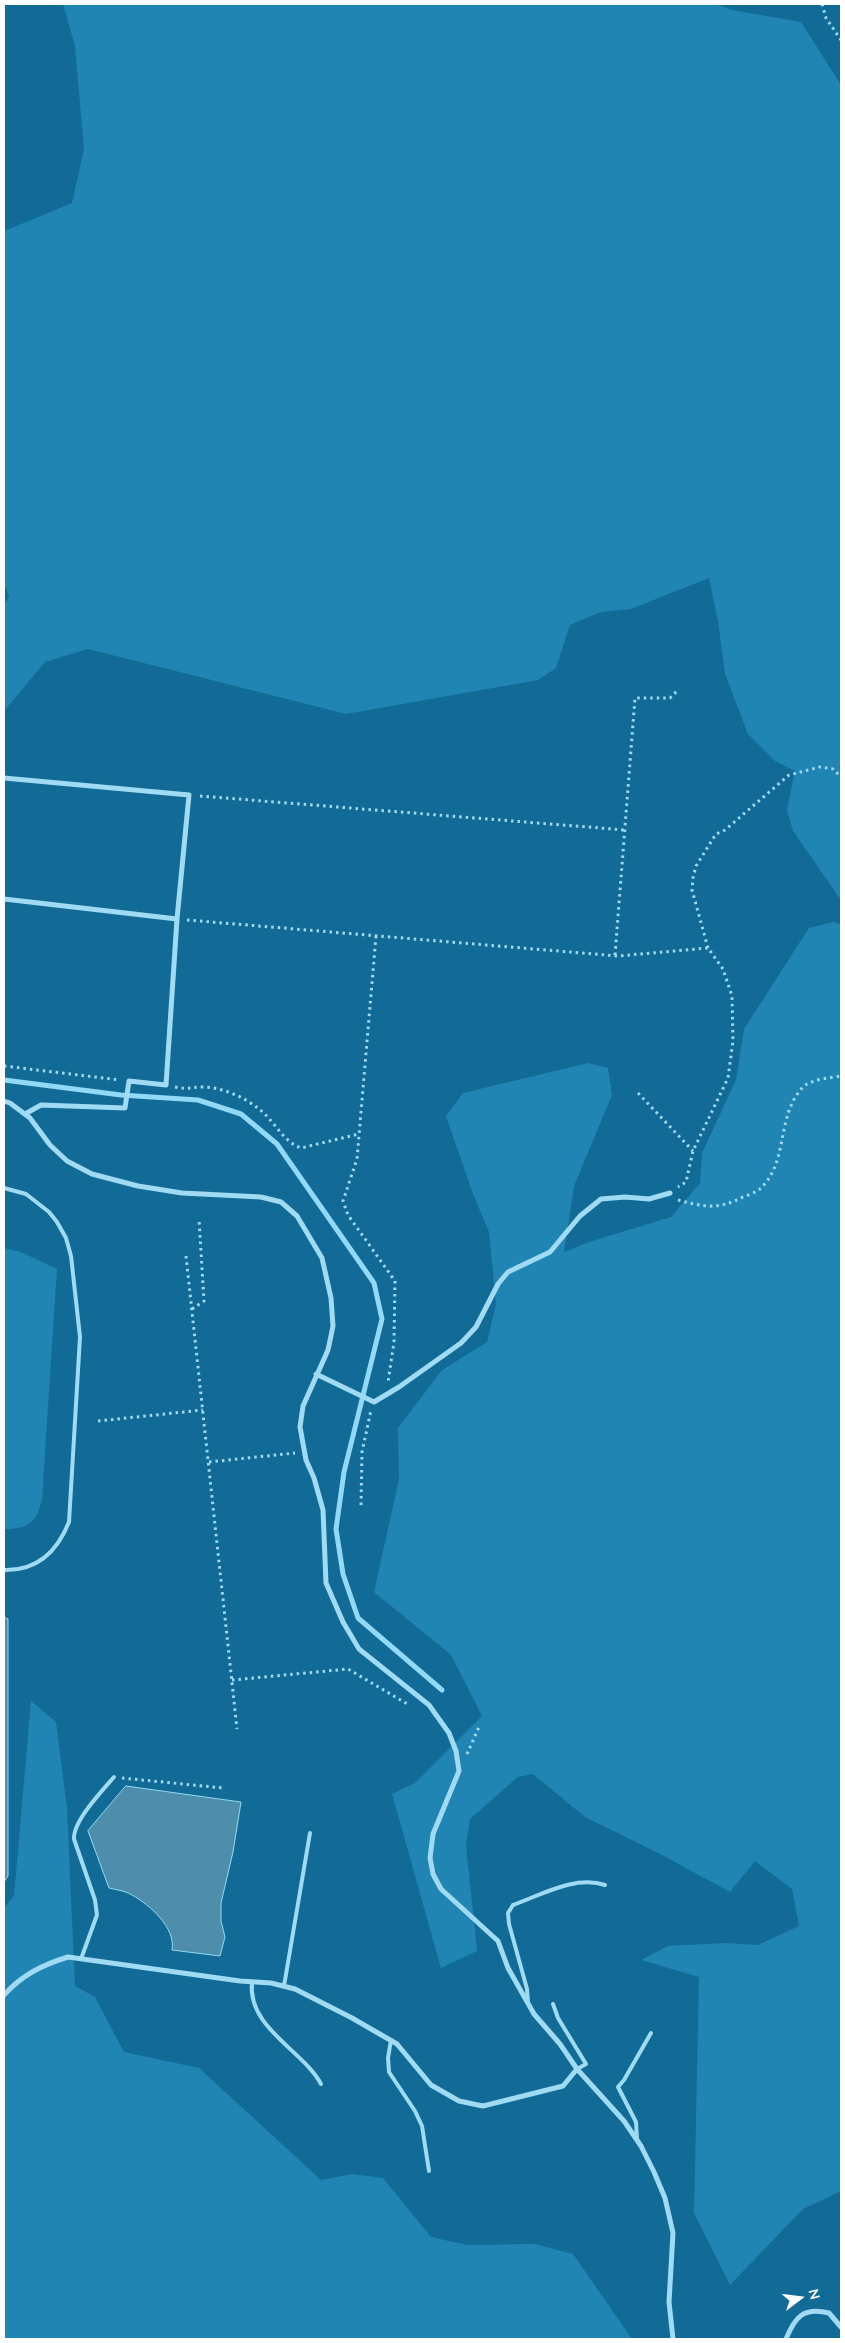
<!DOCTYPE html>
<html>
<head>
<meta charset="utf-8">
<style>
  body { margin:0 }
  #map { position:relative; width:845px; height:2343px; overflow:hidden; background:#116b96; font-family:Quicksand,sans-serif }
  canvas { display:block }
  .frame { position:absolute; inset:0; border:5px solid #fff; pointer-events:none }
  .north { position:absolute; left:775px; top:2273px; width:50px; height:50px; -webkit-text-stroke:4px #116b96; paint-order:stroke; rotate:75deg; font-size:14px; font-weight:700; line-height:20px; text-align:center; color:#fff }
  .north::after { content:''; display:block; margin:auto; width:18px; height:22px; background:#fff; clip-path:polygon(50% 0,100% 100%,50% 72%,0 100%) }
</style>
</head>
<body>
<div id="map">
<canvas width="845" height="2343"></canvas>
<div class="frame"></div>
<div class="north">N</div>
</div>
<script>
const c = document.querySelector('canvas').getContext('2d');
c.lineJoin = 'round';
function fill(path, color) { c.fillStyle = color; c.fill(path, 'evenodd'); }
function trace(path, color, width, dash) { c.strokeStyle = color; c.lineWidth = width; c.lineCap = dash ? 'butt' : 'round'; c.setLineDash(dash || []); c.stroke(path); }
fill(new Path2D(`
  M63,4H716L732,10L801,22L841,85V900L793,831L787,810L795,771L775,761L748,734L725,674L718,621L709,578L631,609L601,612L570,625L556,668L538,680L346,714L88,649L45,662L4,711V605L9,596L4,583V231L72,203L84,149L75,46Z
  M834,922L841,925V2191L803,2209L730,2285L694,2213L699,1977L641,1960L668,1946L725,1943L758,1945L799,1926L792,1889L755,1861L730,1892L662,1855L585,1817L533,1774L518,1777L470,1819L466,1845L477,1951L441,1968L392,1794L415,1783L482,1716L451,1655L374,1592L399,1479L398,1428L442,1370L487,1342L496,1304L489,1232L473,1194L446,1116L463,1093L588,1063L608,1068L612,1095L574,1186L564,1252L589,1242L671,1217L700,1183L702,1153L736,1080L744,1029L809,928Z
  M4,1248L21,1252L57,1269L42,1499C37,1523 28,1529 4,1529Z
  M31,1701L56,1722L67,1808L75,1986L95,1997L124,2052L199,2068L321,2180L352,2174L383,2178L431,2237L467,2245L535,2244L573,2254L632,2339H4V1908L14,1896Z`), '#2085b3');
const water = new Path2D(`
  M4,1617L8,1619V1876L4,1882Z
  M126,1786L241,1802L233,1852L221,1903V1921L225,1937L220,1956L172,1950C176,1928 150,1905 132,1895C126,1891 117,1890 109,1888L88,1831Z`);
fill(water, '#4f8eab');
trace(water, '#92d9f7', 1);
trace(new Path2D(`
  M4,1080L121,1095L198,1100L241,1114L277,1144L374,1283L382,1319L344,1472L336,1529L343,1574L358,1618L442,1690`), '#92d9f7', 5);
trace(new Path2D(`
  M822,4L826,18L841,40
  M200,796L625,830
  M187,920L618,956L708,948L723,969L732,996L733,1041L728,1078L693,1151L686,1182L678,1187
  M376,936L357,1159L343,1201L348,1215L395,1281L394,1342L388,1382
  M708,948L692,890L693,878L696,866L716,834L725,830L789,775L820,767L833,769L841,777
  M615,955L635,698H670L677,691
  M4,1066L120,1080
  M175,1087C188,1090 191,1087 202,1087C222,1087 244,1097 259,1109C275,1121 282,1141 301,1148L359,1134
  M638,1093L693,1151
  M678,1200C704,1207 718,1210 743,1197C749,1195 756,1192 760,1189C789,1162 776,1117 802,1088C810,1079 830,1078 841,1076
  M186,1256L237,1729
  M192,1309L204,1301L199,1219
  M98,1421L203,1410
  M209,1462L295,1453
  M361,1505L362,1452L371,1410
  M232,1680L348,1669L409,1705
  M467,1754L479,1727
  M122,1778L223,1788`), '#a0daf3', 3, [2.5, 4]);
trace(new Path2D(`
  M4,1188L26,1194L49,1212L57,1222L66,1238L71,1256L80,1337L69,1522C57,1552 37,1571 4,1570
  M81,1959L97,1915L95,1900L74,1839C73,1821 102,1791 114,1777
  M252,1982C247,2028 304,2051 321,2084
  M284,1986L310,1833
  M528,2002L527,1989L509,1924L508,1913L513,1905C541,1895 575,1875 605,1885
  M553,2004L558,2018L586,2064L577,2069
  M391,2040L388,2058L389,2072L415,2111L422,2126L429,2171
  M637,2140L636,2122L618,2087L624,2080L651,2033`), '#a0daf3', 4);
trace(new Path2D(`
  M4,778L189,795L177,919L166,1085L129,1081L125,1108L41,1105L25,1114
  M4,899L177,919
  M4,1101L10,1103L30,1118L50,1145L67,1161L92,1174L138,1186L182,1193L261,1197L281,1202L297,1216L322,1258L331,1298L333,1326L328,1350L303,1406L300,1427L306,1460L314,1478L323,1510L326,1583L343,1622L359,1649L429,1705L449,1733L456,1751L459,1771L433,1834L430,1858L433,1874L441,1889L498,1941L508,1968L534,2014L560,2044L577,2069L624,2121L641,2146L654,2172L665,2198L673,2233L669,2302L673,2339
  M316,1374L374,1402L399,1387L461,1343L476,1327L498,1284L508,1272L550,1252L580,1216L601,1199L625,1197L649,1199L670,1193
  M4,1995C22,1975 42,1965 68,1957L240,1981L271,1983L295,1989L352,2018L397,2044L431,2085L459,2101L483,2106L563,2086L577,2069
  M786,2339C795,2317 803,2307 829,2313L841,2327`), '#a0daf3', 5);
</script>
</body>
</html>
